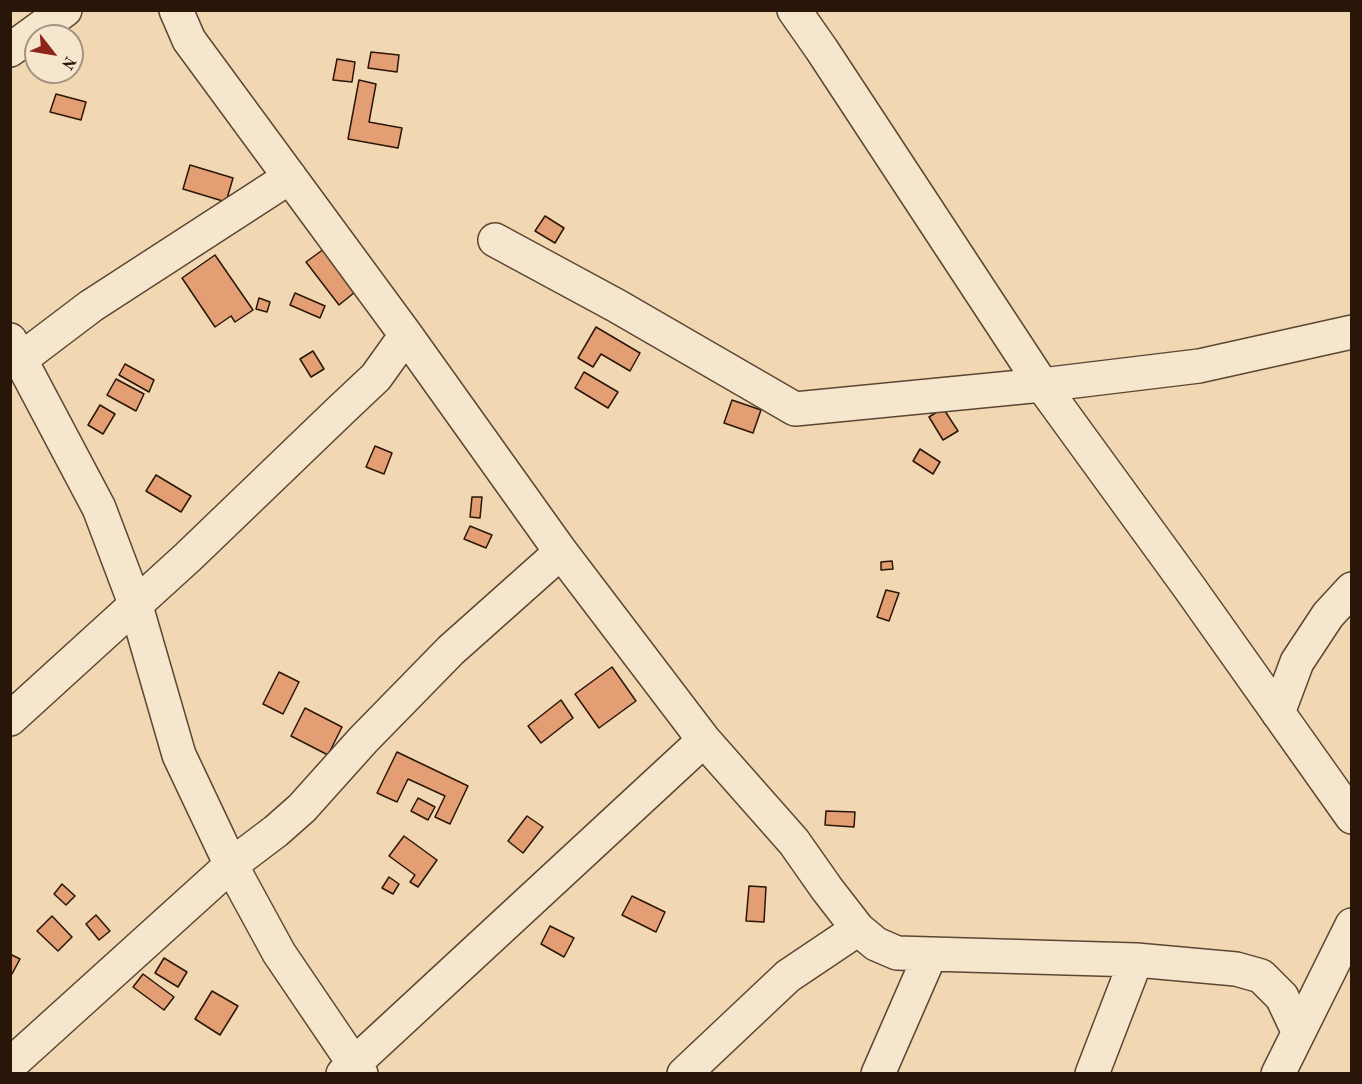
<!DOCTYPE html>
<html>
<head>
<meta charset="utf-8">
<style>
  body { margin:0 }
  #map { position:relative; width:1362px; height:1084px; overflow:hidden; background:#f1d8b2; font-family:"Old Standard TT",serif }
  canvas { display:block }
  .frame { position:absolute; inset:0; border:12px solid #291609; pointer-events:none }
  .north { position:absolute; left:24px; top:24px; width:60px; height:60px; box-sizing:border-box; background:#f6e6cd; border:2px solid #a4937f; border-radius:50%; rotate:121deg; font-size:16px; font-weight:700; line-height:24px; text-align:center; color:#291609 }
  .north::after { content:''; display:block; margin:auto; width:21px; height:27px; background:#8f2418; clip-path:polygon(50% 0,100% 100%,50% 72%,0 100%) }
</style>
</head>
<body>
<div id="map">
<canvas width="1362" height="1084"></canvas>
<div class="frame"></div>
<div class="north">N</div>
</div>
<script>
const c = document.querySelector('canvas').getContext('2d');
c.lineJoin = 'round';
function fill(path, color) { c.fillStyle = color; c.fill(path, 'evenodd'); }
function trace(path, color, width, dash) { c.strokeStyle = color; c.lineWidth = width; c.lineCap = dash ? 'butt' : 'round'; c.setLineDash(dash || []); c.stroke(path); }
const building = new Path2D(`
  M371,52L399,55L397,72L368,68Z
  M337,59L355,62L352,82L333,80Z
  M359,80L376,84L369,122L402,128L398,148L348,139Z
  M56,94L86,102L81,120L50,112Z
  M190,165L233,178L226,202L183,189Z
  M545,216L564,228L555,243L535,231Z
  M328,246L360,288L339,305L306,262Z
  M215,255L253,310L235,322L231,316L215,327L182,278Z
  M295,293L325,306L320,318L290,305Z
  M259,298L270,302L267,312L256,309Z
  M596,327L640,353L630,371L601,354L593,367L578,358Z
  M313,351L324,369L311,377L300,359Z
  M125,364L154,380L149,392L119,375Z
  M584,372L618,392L608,408L575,388Z
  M116,379L144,394L136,411L107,395Z
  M732,400L761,410L753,433L724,423Z
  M100,405L115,414L103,434L88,425Z
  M943,408L958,431L943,440L929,417Z
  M375,446L392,453L384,474L366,467Z
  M920,449L940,462L933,474L913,461Z
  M156,475L191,496L181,512L146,491Z
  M472,497H482L480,518L470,517Z
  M470,526L492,535L486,548L464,539Z
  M892,561L893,569L881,570V562Z
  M886,590L899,593L889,621L877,617Z
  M612,667L636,701L599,728L575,694Z
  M279,672L299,682L283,714L263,704Z
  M561,700L573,718L541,743L528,726Z
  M305,708L342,727L328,755L291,736Z
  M397,752L468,786L450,824L435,817L445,796L408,779L397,802L377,793Z
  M418,798L435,807L428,820L411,811Z
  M826,811L855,812L854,827L825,825Z
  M527,816L543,827L523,853L508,841Z
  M404,836L437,860L418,887L410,882L415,875L389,856Z
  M389,877L399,884L393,894L382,888Z
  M62,884L75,896L66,905L54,894Z
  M749,886L766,887L764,922L746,921Z
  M632,896L665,912L656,932L622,915Z
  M96,915L110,931L99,940L86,924Z
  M52,916L72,937L58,951L37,931Z
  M550,926L574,938L564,957L541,944Z
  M10,954L20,959L12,974H10Z
  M164,958L187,972L178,987L155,973Z
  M143,974L174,997L164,1010L133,987Z
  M212,991L238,1006L220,1035L195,1019Z`);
fill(building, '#e39e74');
trace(building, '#291609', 1.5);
const minor = new Path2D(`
  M176,10L189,40L406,335L561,552L704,740L794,842L827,889L858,929L876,944L897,953L1136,960L1236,969L1261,976L1282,997L1298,1031
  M794,10L822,50L1042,385L1189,587L1352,817
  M10,50L65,10
  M495,240L617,306L795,409L1042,385L1199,366L1352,332
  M10,340L99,508L136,606L179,755L231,865L279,953L361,1074
  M21,359L91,306L290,177
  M1278,713L1297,662L1328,615L1352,589
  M10,719L188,557L341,410L376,377L406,335
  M11,1064L231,865L276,831L302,808L363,740L451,650L561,552
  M343,1074L704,740
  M684,1074L788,976L858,929
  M878,1074L930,955
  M1092,1074L1136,960
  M1278,1074L1352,925`);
trace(minor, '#5b4633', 36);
trace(minor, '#f6e6cd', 33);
</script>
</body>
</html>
